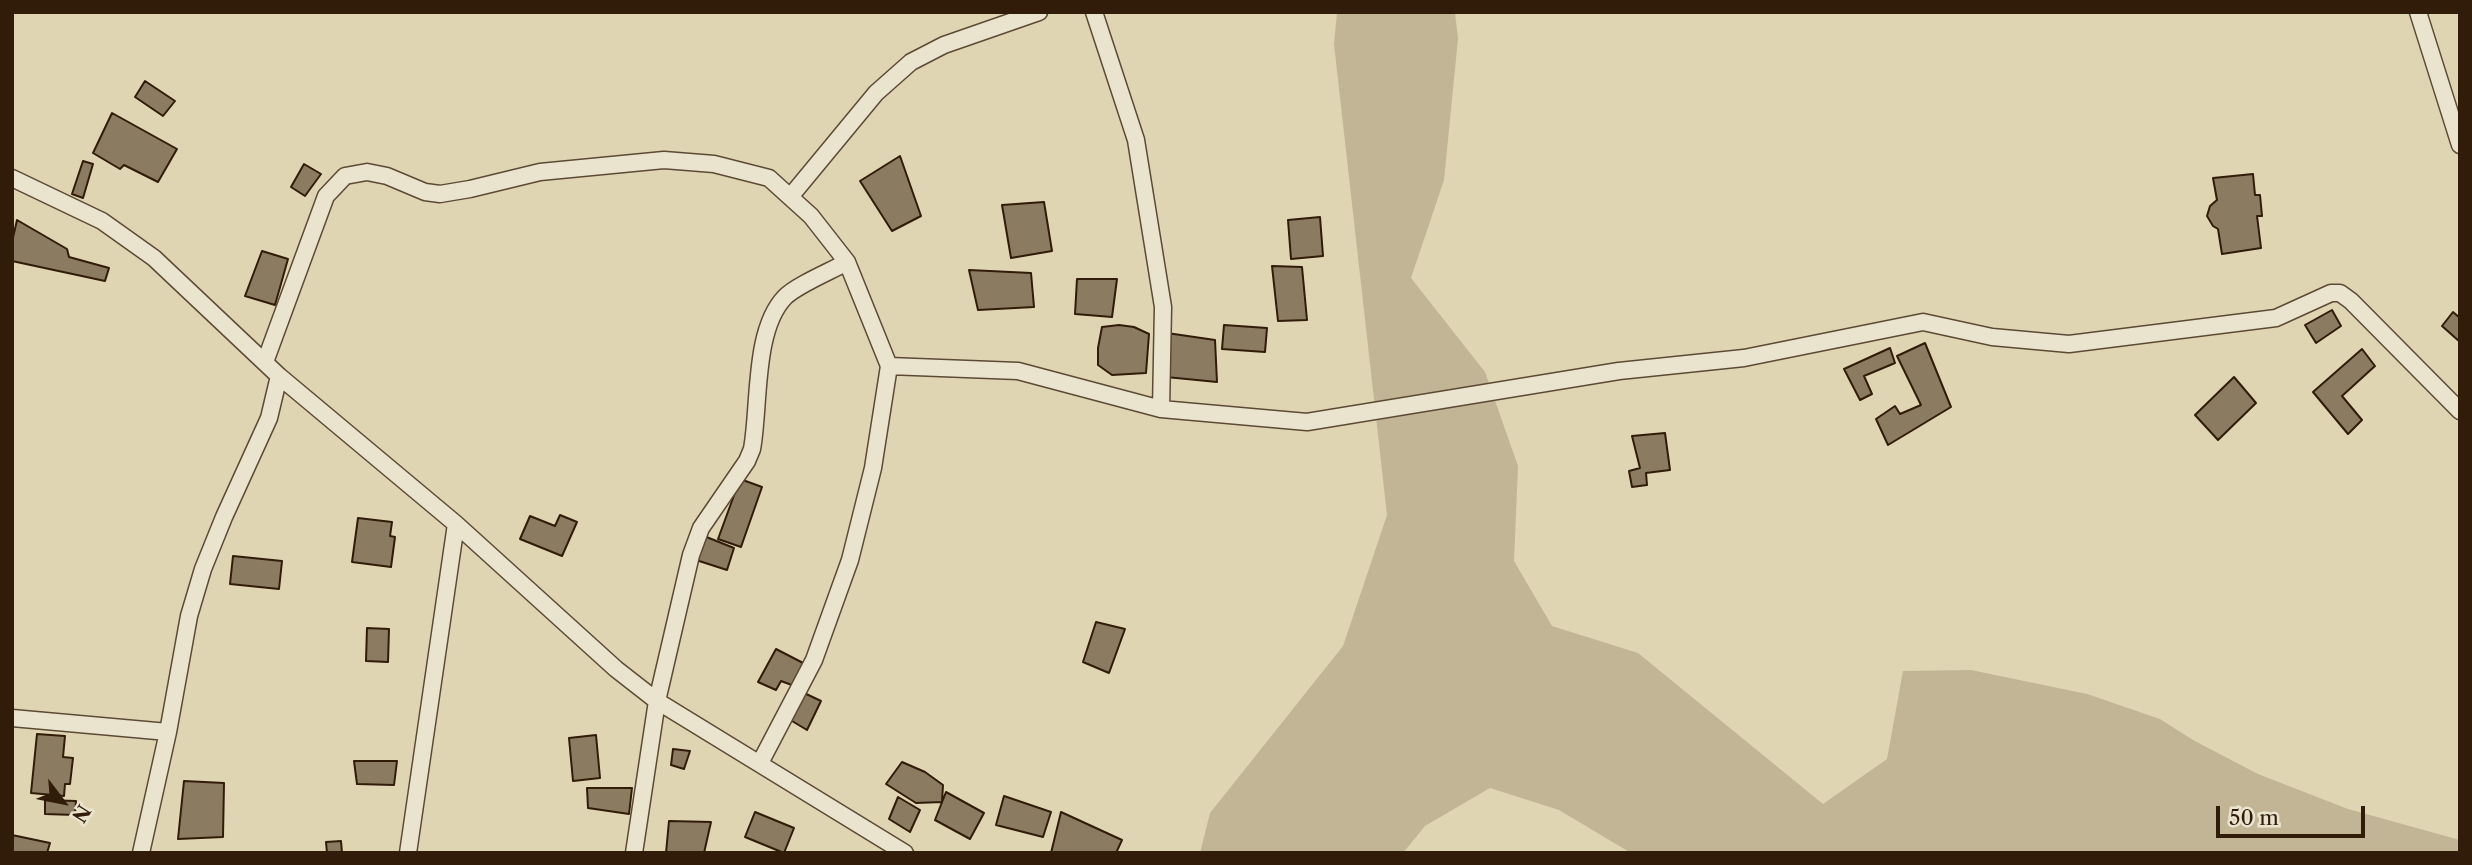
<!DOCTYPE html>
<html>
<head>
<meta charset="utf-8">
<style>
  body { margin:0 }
  #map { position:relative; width:2472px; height:865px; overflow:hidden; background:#dfd5b3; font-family:"Libre Caslon Text",serif }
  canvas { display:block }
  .frame { position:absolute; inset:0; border:14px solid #311b09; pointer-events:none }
  .north { position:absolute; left:28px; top:767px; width:70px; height:70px; -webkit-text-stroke:5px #eae4ce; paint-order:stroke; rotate:122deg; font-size:19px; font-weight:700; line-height:28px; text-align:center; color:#311b09 }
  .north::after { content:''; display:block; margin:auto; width:24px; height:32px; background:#311b09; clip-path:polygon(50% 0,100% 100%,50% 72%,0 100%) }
  .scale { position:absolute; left:2216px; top:806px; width:149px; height:32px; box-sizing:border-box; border:4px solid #311b09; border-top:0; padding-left:9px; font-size:21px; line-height:24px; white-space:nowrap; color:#311b09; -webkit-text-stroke:5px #eae4ce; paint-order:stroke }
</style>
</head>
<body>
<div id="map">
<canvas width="2472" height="865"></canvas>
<div class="frame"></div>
<div class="north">N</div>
<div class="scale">50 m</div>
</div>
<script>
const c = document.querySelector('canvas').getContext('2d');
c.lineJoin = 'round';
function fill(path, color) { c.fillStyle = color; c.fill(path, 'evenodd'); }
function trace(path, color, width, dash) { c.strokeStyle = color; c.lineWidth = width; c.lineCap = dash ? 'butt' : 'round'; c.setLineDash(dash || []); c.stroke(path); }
fill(new Path2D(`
  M1337,12H1455L1458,39L1444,180L1411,278L1485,372L1518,466L1514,561L1552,626L1638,653L1823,804L1887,759L1903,671L1971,670L2087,694L2160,719L2193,740L2258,774L2348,809L2460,840V853H1631L1559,810L1490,788L1425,826L1403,853H1200L1210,813L1343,646L1387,515L1334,44Z`), '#c1b596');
const building = new Path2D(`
  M145,81L175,101L163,116L135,97Z
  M112,113L177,149L158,182L124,165L120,169L93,153Z
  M900,156L921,216L892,231L860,181Z
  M83,161L93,164L83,198L72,194Z
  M304,164L321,174L305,196L291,187Z
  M2253,174L2255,195H2260L2262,216H2257L2261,248L2222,254L2218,229L2213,226L2207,216L2210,206L2217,200L2213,178Z
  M1044,202L1052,251L1011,258L1002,205Z
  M1320,217L1323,256L1291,259L1288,220Z
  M17,220L67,249L69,257L109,268L105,281L12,261V242Z
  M262,251L288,259L275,305L245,296Z
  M1272,266L1302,267L1307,320L1278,321Z
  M969,270L1031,273L1034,307L978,310Z
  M1077,279H1117L1112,317L1075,314Z
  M2332,310L2341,326L2316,343L2305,325Z
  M2453,312L2460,318V342L2442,326Z
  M1119,325L1134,327L1149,334L1146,373L1112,375L1098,365V348L1102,327Z
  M1224,325L1267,328L1265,352L1222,349Z
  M1167,333L1215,340L1217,382L1166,377Z
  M1925,343L1951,407L1888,445L1876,419L1895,406L1900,414L1921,405L1897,356Z
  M1890,348L1895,363L1864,376L1872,394L1860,400L1844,369Z
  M2362,349L2375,366L2342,396L2362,420L2348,434L2313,392Z
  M2234,377L2256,403L2218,440L2195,415Z
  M1665,433L1670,470L1646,473L1647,485L1632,487L1629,471L1640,468L1632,436Z
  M740,479L762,487L741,547L718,539Z
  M560,515L577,522L562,556L520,539L530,516L555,526Z
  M358,518L392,522L390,536L395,537L391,567L352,562Z
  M704,536L734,548L727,570L696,560Z
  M233,556L282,561L279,589L230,584Z
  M1096,622L1125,629L1109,673L1083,662Z
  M367,628L389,629L388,662L366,661Z
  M776,649L807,665L797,687L781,681L776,690L758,682Z
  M800,691L821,701L807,730L787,718Z
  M37,734L65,736L63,757L73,758L70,784H65L64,796L31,793Z
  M596,735L600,778L573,781L569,738Z
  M673,749L690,751L684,769L671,765Z
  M354,761H397L394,785L357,784Z
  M902,762L925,772L943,785L942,802L916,803L886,784Z
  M184,781L224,783L223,837L178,839Z
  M587,788H632L629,814L588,808Z
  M946,792L984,813L970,839L935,820Z
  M1004,796L1051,812L1043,837L996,825Z
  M898,797L920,810L910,832L889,819Z
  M45,800L76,801L75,815L45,814Z
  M755,812L794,828L784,853L745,837Z
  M1061,812L1122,840L1116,853H1051Z
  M669,821L711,822L704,853H666Z
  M12,835L50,843L47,853H12Z
  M341,841L342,853H327L326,842Z`);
fill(building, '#8b7c61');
trace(building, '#311b09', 2);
const minor = new Path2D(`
  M1094,12L1136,140L1163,307L1161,409
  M2418,12L2460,145
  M12,178L102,221L154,258L279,376L456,524L616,669L657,701L905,853
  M790,197L876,93L911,62L944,45L1039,12
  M265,362L326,196L345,176L367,172L387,176L425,192L440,194L470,189L540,172L664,160L714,164L769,178L811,216L847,262L889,366L1018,371L1161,409L1307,422L1619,371L1744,358L1923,322L1992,337L2069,344L2276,318L2331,293H2340L2351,301L2460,411
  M12,718L168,732
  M760,763L814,660L850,560L873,468L889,366
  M141,853L168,732L189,616L203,569L224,517L269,418L279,376
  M408,853L456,524
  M634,853L657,701L691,555L701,528L747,461L752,449C760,406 753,330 785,297C797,285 831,271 847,262`);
trace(minor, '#5c4a34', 19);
trace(minor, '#eae4ce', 16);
</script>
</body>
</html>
